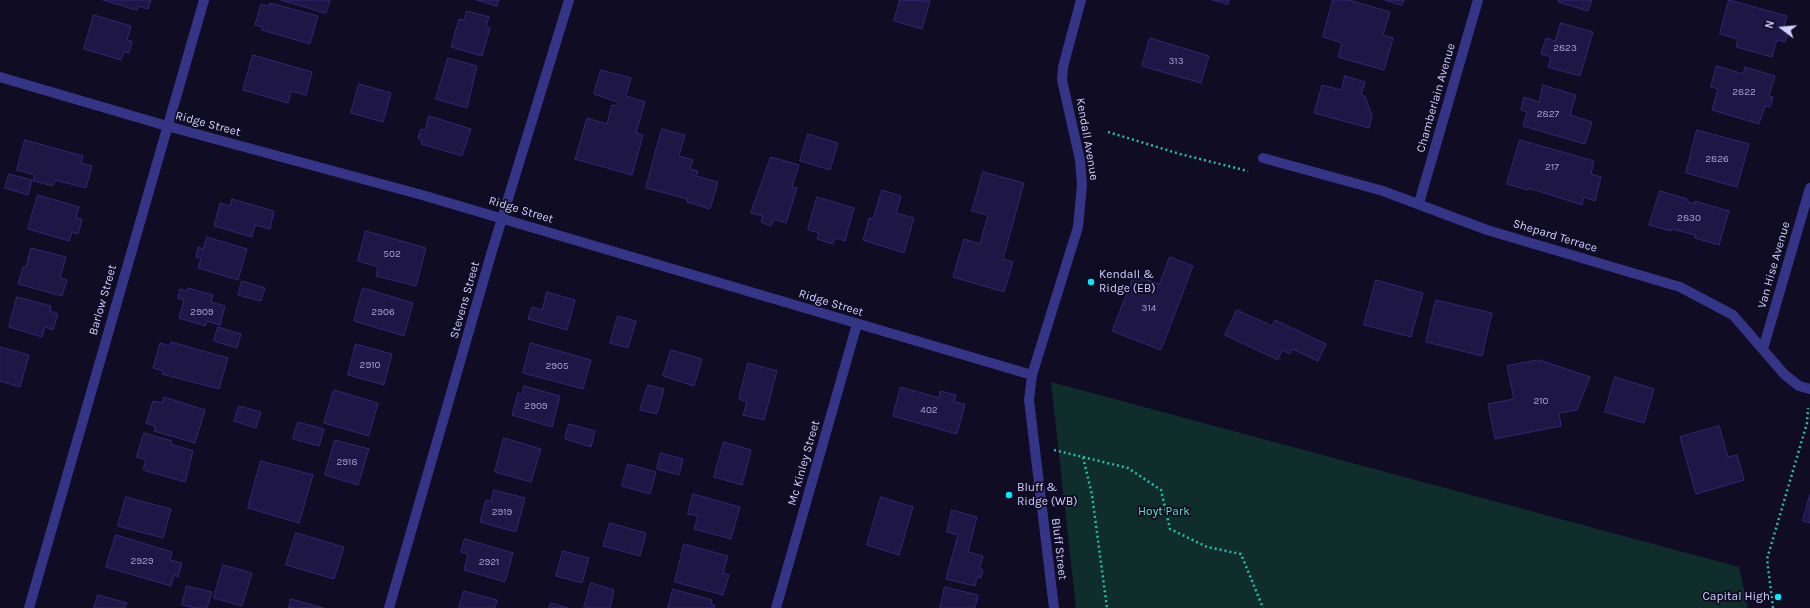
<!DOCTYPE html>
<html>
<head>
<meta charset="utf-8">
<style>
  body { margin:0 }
  #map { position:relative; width:1810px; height:608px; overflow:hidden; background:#0f0c23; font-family:Karla,sans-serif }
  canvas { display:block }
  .north { position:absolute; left:1762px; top:8px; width:40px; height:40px; -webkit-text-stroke:3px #0f0c23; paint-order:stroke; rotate:286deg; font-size:11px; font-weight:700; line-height:16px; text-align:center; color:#d2cfff }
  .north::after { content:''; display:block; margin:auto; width:14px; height:18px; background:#d2cfff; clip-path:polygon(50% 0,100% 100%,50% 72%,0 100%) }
</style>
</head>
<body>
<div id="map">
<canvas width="1810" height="608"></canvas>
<div class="north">N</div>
</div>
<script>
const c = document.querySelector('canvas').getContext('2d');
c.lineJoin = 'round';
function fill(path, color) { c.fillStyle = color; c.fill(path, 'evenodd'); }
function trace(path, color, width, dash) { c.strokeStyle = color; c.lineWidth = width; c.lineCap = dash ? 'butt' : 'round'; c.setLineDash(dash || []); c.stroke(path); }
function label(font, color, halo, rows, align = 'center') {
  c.font = font + ' Karla,sans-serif'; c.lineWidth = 3.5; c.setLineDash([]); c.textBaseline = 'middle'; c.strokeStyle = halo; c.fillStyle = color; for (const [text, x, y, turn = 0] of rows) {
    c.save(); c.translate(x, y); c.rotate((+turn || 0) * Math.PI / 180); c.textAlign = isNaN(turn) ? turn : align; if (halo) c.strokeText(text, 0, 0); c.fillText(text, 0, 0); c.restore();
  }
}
fill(new Path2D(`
  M1051,382L1739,567L1748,608H1076Z`), '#0f2e2b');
const building = new Path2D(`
  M103,0H151L148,9L138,6L137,10Z
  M281,0H330L326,13Z
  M477,0H499L497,6Z
  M900,0L930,1L922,29L894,21Z
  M1213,0H1229L1228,4Z
  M1333,0H1349L1390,12L1383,35L1393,38L1384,70L1338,57L1342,43L1323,37Z
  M1385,0H1404L1402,5Z
  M1559,0H1592L1588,11L1558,2Z
  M1729,0L1787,16L1784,27L1789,28L1785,42L1777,40L1772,57L1736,47L1738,39L1720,34Z
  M270,3L318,16L310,44L262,30V27L255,25L261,4L269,6Z
  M467,11L489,17L486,27L490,28L482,56L451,47L459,19L464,20Z
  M94,15L131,26L127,40L132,41L129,53L124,52L121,60L84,49Z
  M1561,23L1593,32L1580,76L1548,67L1551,57L1541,54L1546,38L1555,41Z
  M1150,38L1209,56L1201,83L1142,66Z
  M253,55L312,72L306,95L291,91L288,103L243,90Z
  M448,58L477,66L467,108L436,99Z
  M1717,66L1743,74L1745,67L1775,76L1769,96L1773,97L1770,107L1765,106L1759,124L1712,110L1718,89L1711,87Z
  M601,70L631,78L626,96L645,102L636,133L643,135L632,175L575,159L587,118L607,124L612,105L617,106L618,102L594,94Z
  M1345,76L1365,82L1361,95L1365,96L1372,116L1369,128L1314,113L1322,85L1341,90Z
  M359,84L391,93L383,122L351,113Z
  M1543,85L1576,95L1570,115L1592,122L1585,144L1523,126L1527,112L1521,110L1524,97L1539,102Z
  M429,116L471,129L462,156L421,144L422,140L418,138L421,129L425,130Z
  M662,129L685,135L679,156L693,160L690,169L698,171L696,176L718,182L710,209L687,202L688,199L646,188Z
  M1697,130L1749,144L1737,187L1686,173Z
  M808,134L838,143L830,170L800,161Z
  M25,140L83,156L81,163L92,166L86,188L55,180L53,186L33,181L35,175L17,170Z
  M1520,140L1594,161L1591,174L1601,177L1595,201L1584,197L1582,205L1529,188L1528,190L1507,184Z
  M771,157L799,165L792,187L797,188L786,223L774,219L771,226L761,222L763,216L751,213Z
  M983,172L1024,183L1003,259L1013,262L1004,292L953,277L964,239L980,244L988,215L972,211Z
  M9,174L32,180L28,195L5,188Z
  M882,190L901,196L896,213L914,218L904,253L863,240L869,218L873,219Z
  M1660,191L1687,199L1686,201L1695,204V201L1729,211L1719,245L1695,238V235L1672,229L1671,231L1649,225Z
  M38,195L79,207L76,218L82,219L78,234L72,232L69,241L28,229Z
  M817,197L854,208L845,241L835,238L833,244L817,239L819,233L808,230Z
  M232,199L274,211L270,229L255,225L252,237L214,226L220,203L230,206Z
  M366,231L426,248L416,286L376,276L378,267L358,261Z
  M207,237L247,249L238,280L198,268L201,258L196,257L198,247L203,249Z
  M31,248L66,257L60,278L67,280L62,296L18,284L23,267H26Z
  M1170,257L1193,266L1161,350L1112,331L1134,275L1159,284Z
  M1376,280L1423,293L1411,337L1364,325Z
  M242,281L265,288L261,301L238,295Z
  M188,288L213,295L211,302L225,306L220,325L207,321L205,326L179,318L184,300L178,298L180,289L187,291Z
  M363,288L413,303L404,336L354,321Z
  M547,292L575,300L567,330L528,319L532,307L542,310Z
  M17,297L51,306L50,311L58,314L53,330L45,327L42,337L9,327Z
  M1436,300L1492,313L1482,356L1426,342Z
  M1237,310L1272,326L1275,320L1326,344L1318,361L1292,349L1290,354L1282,350L1278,360L1225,335Z
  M618,316L636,321L628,348L610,343Z
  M218,327L241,334L237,348L214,341Z
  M171,342L228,358L219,389L162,374L163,371L153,368L160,343L170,346Z
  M531,343L591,360L583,389L523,373Z
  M356,344L392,354L384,385L348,375Z
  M0,347L29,355L20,387L0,381Z
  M671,350L702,359L694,386L663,376Z
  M1539,360L1590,377L1577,410L1559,413L1561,426L1495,439L1488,404L1514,399L1507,366Z
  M748,363L777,371L764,420L743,415L747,402L739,399Z
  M1615,377L1654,389L1644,423L1605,412Z
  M648,385L664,389L657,414L640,410Z
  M524,386L560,396L552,427L512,415L518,393L522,394Z
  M901,387L939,398L940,391L956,395L954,402L965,404L957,434L893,416Z
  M334,390L378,403L369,436L324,423Z
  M164,397L205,410L195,443L154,431L155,426L146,423L153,401L162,403Z
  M239,406L261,412L256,428L234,421Z
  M298,422L324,429L319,446L293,439Z
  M569,424L595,431L591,447L565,439Z
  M1719,426L1728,457L1737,455L1744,480L1696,494L1680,437Z
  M144,433L172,441L171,444L193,451L185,482L143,470L146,460L137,457Z
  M504,438L541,449L531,482L495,472Z
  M335,440L369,449L358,485L325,475Z
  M724,442L751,450L742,485L714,477Z
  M661,453L683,459L679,475L657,469Z
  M261,461L313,475L299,523L248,508Z
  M628,464L656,472L650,494L622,486Z
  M494,490L525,498L516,532L480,522L486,500L491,501Z
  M693,494L740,507L731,539L694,529L698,516L688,514Z
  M1810,494V523L1803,521Z
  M126,497L171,509L163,538L118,526Z
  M881,497L913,507L899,555L867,545Z
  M952,510L977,517L968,552L983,556L979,569L983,570L981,578L977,577L975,586L946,579L958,535L947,532Z
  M610,523L646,533L640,556L603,546Z
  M296,533L344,547L334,579L286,565Z
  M116,535L172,552L170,560L182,563L178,577L174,575L171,586L106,567Z
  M465,539L513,553L505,582L464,570L468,554L461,552Z
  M684,544L728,556L723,573L729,575L723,595L675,582Z
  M563,551L589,558L582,583L556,576Z
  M223,565L252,573L242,606L214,598Z
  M591,583L614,590L610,608H584Z
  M187,586L212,592L207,608H195L182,605Z
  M945,587L978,595L975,608H940Z
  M673,589L712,600L711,604L715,605L714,608H668Z
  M464,591L497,600L495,608H459Z
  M98,595L127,603L125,608H94Z
  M291,599L324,608H289Z
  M551,603L568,608H549Z`);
fill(building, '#1e1746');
trace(building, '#332773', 1);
trace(new Path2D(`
  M1108,132L1180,154L1248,171
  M1054,450L1083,457L1092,495L1107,608
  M1083,457L1128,468L1161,490L1170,529L1207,547L1241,554L1263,608
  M1773,608L1767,559L1807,423L1808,408`), '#26bcac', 2.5, [2, 3]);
trace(new Path2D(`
  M0,77L167,126L422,195L1032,375
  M1263,158L1383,191L1487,230L1680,287L1733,315L1784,374L1799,386L1810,389
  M1419,203L1478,0
  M1763,349L1810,188
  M29,608L204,0
  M389,608L492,251L569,0
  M776,608L857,324`), '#343586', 10);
trace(new Path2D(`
  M1054,608L1029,400L1032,375L1078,227L1082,185L1080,160L1062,80L1063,67L1081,0`), '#343586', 10);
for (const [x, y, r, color] of [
  [1091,282,4,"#00ecfa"],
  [1009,495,4,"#00ecfa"],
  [1778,597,4,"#00ecfa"]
]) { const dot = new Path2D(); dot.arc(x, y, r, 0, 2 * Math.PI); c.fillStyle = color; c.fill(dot); trace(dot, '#0f0c23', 1.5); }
label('10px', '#a5a1d1', null, [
  ["2823",1565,48],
  ["313",1176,61],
  ["2822",1744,92],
  ["2827",1548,114],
  ["2826",1717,159],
  ["217",1552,167],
  ["2830",1689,218],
  ["502",392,254],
  ["314",1149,308],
  ["2909",202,312],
  ["2906",383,312],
  ["2910",370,365],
  ["2905",557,366],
  ["210",1541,401],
  ["2909",536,406],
  ["402",929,410],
  ["2918",347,462],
  ["2919",502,512],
  ["2929",142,561],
  ["2921",489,562]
]);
label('12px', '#d2cfff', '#0f0c23', [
  ["Chamberlain Avenue",1436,98,-74],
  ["Ridge Street",208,124,15],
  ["Kendall Avenue",1087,139,80],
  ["Ridge Street",521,210,17],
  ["Shepard Terrace",1555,236,17],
  ["Van Hise Avenue",1774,265,-74],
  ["Barlow Street",103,300,-74],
  ["Stevens Street",465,300,-74],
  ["Ridge Street",831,303,17],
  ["Mc Kinley Street",804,463,-74],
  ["Bluff Street",1059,549,83]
]);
label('12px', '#d2cfff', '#0f0c23', [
  ["Kendall &",1099,275],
  ["Ridge (EB)",1099,289],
  ["Bluff &",1017,488],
  ["Ridge (WB)",1017,502],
  ["Capital High",1770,597,"right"]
], 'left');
label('12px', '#53e7bb', '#0f0c23', [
  ["Hoyt Park",1164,512]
]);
</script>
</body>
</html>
